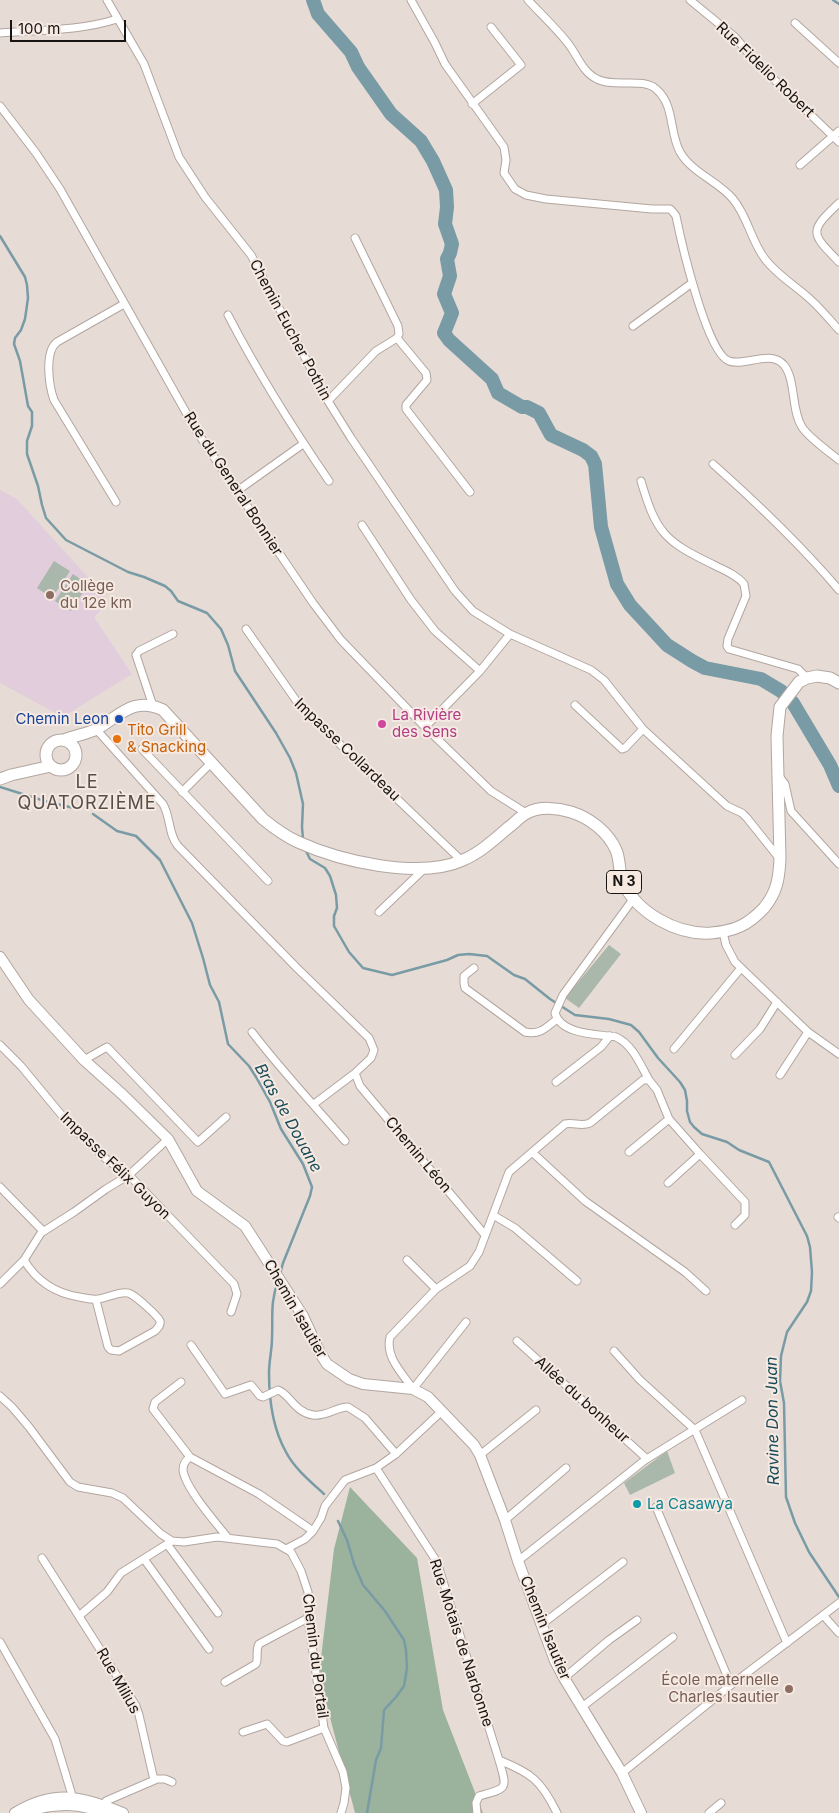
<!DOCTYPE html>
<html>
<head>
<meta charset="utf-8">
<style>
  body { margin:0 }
  #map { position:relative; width:839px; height:1813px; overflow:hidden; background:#e7dcd5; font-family:Inter,sans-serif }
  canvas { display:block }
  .scale { position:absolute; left:10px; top:20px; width:116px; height:22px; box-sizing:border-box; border:2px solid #181411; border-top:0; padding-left:6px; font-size:15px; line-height:18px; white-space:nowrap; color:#181411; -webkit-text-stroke:4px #f5e9e2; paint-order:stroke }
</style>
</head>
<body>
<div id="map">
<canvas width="839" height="1813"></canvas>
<div class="scale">100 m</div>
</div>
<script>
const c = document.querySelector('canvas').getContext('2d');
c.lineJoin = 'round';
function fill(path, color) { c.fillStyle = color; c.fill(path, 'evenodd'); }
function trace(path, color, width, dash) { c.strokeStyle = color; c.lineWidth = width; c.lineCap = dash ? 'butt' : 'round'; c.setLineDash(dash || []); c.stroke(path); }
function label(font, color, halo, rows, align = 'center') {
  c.font = font + ' Inter,sans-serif'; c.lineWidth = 4; c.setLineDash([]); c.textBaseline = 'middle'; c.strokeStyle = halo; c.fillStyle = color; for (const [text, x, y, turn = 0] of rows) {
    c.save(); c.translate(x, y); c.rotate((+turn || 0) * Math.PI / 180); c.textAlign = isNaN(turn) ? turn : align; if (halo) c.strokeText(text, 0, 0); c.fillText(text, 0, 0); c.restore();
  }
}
fill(new Path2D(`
  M0,490L17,499L95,585L106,605L94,617L132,674L63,717L0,683Z`), '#e2cddc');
fill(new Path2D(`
  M54,561L70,571L52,598L37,588Z
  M73,574L88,584L71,611L55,601Z
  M609,945L621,954L579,1008L565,998Z
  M667,1451L675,1473L630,1495L624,1483Z`), '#a9b8aa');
fill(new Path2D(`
  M350,1487L417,1558L443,1710L483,1813H355L319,1675L334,1549Z`), '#9bb29c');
trace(new Path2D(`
  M833,0L839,4
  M0,236L25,277L27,285L28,298L25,319L21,330L15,338L14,344L20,361L28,406L32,412V426L27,441V454L38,486L42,505L46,518L66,540L128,572L144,577L165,586L171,591L178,601L207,613L221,629L228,645L235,671L276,733L290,758L296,773L303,804L302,827L303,839
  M0,787L48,802L74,808
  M93,814L117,831L136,836L160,860L192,923L203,958L210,985L219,1002L228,1044L249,1066L256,1077L270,1102L281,1129L303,1164L312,1187L310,1196L283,1263L280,1274
  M305,849L310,859L325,868L330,876L336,895L337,908L334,916V926L349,952L363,968L392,975L447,960L458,955L469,954L487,956L514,975L525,979L550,999L575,1015L609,1019L631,1025L639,1032L658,1058L680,1082L685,1090L687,1101V1111L690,1122L694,1127L702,1134L727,1142L739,1150L769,1162L807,1236L810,1247L812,1272L811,1291L807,1302L787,1332L781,1356L780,1381L784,1403L786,1497L795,1523L809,1552L839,1597
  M278,1282C270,1301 273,1318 272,1338C272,1350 269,1361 269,1373C269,1398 273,1429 286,1452C294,1468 311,1482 324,1494
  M338,1521L347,1540L354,1564L363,1585L385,1611L404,1640L406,1650L407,1668L404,1686L396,1697L384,1710L381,1748L376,1760L367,1813`), '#799ba6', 2.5);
trace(new Path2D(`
  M313,0L318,14L351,52L358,67L391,114L421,141L433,161L446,190L447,207L445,224L452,244L450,253L447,259L450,276L444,294L452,313L444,333L449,340L492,379L498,393L522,407H527L539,413L551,435L583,450L591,456L595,464L601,527L617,584L630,605L667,645L692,661L705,668L761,679L781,691L793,703L830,765L839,786`), '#799ba6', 14);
const street = new Path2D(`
  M107,0L144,64L179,157L205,197L251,255L328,401L351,438L455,591L473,611L510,634L591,670L604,680L643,729L727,806L742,813L747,818L779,858
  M411,0L435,43L445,64L504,147L506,160L504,173L515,189L526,195L546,199L652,209H670L673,212L676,216C681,241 707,354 729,361C745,367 770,349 784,365C796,380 791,410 802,427C809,438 828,451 839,460
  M528,0C541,14 555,27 567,42C577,54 582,72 597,79C614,88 643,77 656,89C675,105 669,132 680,152C692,173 718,181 733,199C748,217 751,241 765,259C777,275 796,286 811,300C821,309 830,320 839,330
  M690,0L735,37L755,61L839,142
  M795,23L839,63
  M0,33C38,30 80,31 117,19
  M472,104L521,65L491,27
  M0,106L36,153L60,189L197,432L313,603L341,640L425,727L491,791L526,813
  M800,165L839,131
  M839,203C808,232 811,233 839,262
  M228,315C258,373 292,427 329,481
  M633,326L692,283
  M397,338L426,373L427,380L406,405V409L470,492
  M328,401L376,351L397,338L399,334L398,326L355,238
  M713,464C758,504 800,544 839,590
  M641,481C656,532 664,541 712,564C723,570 736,574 744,584L746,596L728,639L727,646L729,649L798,669L807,678
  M237,491L303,444
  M116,502L54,400C49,386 44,352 57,342L124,304
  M362,525L411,600L435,631L480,671
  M246,629L300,706L462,861
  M575,705L622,749L625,748L643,729
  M153,706L136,655L139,651L173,634
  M425,727L480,671L510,634
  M96,729L163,804C171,818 168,834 178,846L297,968L369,1038L374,1050L371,1058L355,1073L314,1104
  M142,749L268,881
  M779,776L785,784L791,811L839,864
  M182,792L212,762
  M634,898L563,995L555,1013C561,1035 597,1034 616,1037C633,1045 640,1064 649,1080
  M379,912L424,869
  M723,932L726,945L735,962L808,1032L839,1054
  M474,968L464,976V983L465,988L525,1032C540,1035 546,1028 557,1019
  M252,1032C281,1070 314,1105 345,1141
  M0,1045L21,1066L69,1124L106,1159L129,1175L234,1284L237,1294L231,1312
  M674,1049L741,968
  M735,1055L760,1029L777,1002
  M84,1060L107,1047L198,1142L226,1117
  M355,1073L360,1086L485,1235
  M780,1075L808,1032
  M556,1082L601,1047L610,1036
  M629,1152L669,1119L700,1154L745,1202V1215L735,1225
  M533,1153L585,1201L685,1272L706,1291
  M668,1183L700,1154
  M0,1187L43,1231
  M493,1215L515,1228L577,1281
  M838,1217L839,1218
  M24,1260C37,1282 55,1293 79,1297C85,1298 92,1300 98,1299C107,1298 120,1291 128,1293C134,1294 158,1316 160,1321C161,1325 158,1328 155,1331L119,1351L111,1350L108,1347L96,1300
  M407,1260L436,1289
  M0,1284L24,1260L41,1233L74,1212L106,1189L129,1175L168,1139
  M466,1322L413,1389C402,1373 385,1357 390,1337L436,1289L470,1266L479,1252L509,1172L565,1124C574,1122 581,1127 590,1123L643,1080H649L657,1090L669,1119
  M517,1341L647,1459
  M191,1345L225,1394L251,1385L260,1396L263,1397L278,1390C290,1394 294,1412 313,1415C326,1417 336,1407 348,1407L365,1418L396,1454
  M614,1351L640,1380L695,1430L787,1643
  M181,1382L155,1402L153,1409L190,1457L259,1494L313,1531
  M0,1396L12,1407L29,1427L70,1482L78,1487L112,1493L123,1498L161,1534L172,1541L184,1542L217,1537L277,1544L291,1552L301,1571L308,1592V1618L324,1728L343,1772L346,1788L344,1803L341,1813
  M480,1455L536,1410
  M190,1457C185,1461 183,1464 183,1470C185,1488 217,1524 228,1538
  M376,1468L437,1562L499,1760C507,1789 509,1788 479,1796L476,1803L477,1813
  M656,1507L731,1685
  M505,1520L566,1468
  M167,1544L218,1613
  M286,1549L305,1539L313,1531L321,1518L325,1506L345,1480L376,1468L396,1454L442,1411
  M42,1558L136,1706L139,1715L154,1780
  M144,1559L209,1649
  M518,1561L645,1460L742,1400
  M823,1615L839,1633
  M79,1616L107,1592L121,1573L172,1541
  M541,1625L623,1562
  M0,1642L55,1739L71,1792L72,1801
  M564,1678L609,1640L637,1620
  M225,1682L256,1664C259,1658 255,1651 259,1644L308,1618
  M582,1707L673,1637
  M243,1732L267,1724L283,1741L287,1742L324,1728
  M499,1760C531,1773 541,1780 557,1813
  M622,1773L731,1685L839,1603
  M102,1809L106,1801L157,1779H165L172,1782
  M709,1813L721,1803`);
const secondary = new Path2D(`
  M0,957L29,1000L84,1060L122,1094L168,1139L197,1191L245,1226L303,1316L320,1353L327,1364L349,1379L363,1384L413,1389L428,1397L474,1445L480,1455L505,1520L518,1561L555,1661L564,1678L622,1773L641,1813
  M30,1810C58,1804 77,1802 104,1813
  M15,1813C55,1789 82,1796 123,1813`);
const primary = new Path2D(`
  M46 755a15 15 0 1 1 30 0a15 15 0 1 1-30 0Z
  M64,740C74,736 85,734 95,730C120,716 133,696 163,710L263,819C274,828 285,836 298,842C340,861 419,880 463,860C480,853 495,839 509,827C515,823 520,816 527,813C540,806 558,808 571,812C590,818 608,832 616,850C620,859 619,871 622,880C636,913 677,935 711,933C735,931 748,925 764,908C777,892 779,879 780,859L777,736L780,707L799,682L807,678L817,676L830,678L839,683
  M0,779L11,775L51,766`);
trace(street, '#b2a6a0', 9);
trace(secondary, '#b2a6a0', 12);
trace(primary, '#b2a6a0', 13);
trace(street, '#fff', 7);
trace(secondary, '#fff', 10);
trace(primary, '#fff', 11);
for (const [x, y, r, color] of [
  [50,595,5,"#8d6e63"],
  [119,719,5,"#1a4fb4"],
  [382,724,5,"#d1479c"],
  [117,739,5,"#e8710a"],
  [637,1504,5,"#0f9aa8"],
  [789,1689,5,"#8d6e63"]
]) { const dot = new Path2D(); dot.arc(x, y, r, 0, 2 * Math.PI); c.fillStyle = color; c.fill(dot); trace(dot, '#f5e9e2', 2); }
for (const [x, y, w] of [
  [624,882,35]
]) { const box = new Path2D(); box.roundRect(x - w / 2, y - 11.5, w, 23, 4); c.fillStyle = '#f5e9e2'; c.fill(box); trace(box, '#181411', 1); }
label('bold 14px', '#181411', null, [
  ["N 3",624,882]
]);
label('15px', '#181411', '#f5e9e2', [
  ["Rue Fidelio Robert",765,70,44],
  ["Chemin Eucher Pothin",290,330,62],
  ["Rue du General Bonnier",233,484,57],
  ["Impasse Collardeau",347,750,44],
  ["Chemin Léon",418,1155,50],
  ["Impasse Félix Guyon",115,1166,44],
  ["Chemin Isautier",295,1309,60],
  ["Allée du bonheur",582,1400,42],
  ["Chemin Isautier",545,1628,68],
  ["Rue Motais de Narbonne",461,1643,72],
  ["Chemin du Portail",315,1656,83],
  ["Rue Milius",118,1681,60]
]);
label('15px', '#785e54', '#f5e9e2', [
  ["Collège",60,586],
  ["du 12e km",60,603],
  ["École maternelle",779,1680,"right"],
  ["Charles Isautier",779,1697,"right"]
], 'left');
label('15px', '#b23c85', '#f5e9e2', [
  ["La Rivière",392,715],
  ["des Sens",392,732]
], 'left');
label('15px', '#164399', '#f5e9e2', [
  ["Chemin Leon",109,719]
], 'right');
label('15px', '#c56008', '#f5e9e2', [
  ["Tito Grill",127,730],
  ["& Snacking",127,747]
], 'left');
label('15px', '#0d838f', '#f5e9e2', [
  ["La Casawya",647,1504]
], 'left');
label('italic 16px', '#184a57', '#f5e9e2', [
  ["Bras de Douane",288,1118,61],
  ["Ravine Don Juan",773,1421,-91]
]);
c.letterSpacing = '1px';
label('18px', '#584f49', '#f5e9e2', [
  ["LE",87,783],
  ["QUATORZIÈME",87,804]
]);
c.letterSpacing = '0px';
</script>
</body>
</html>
